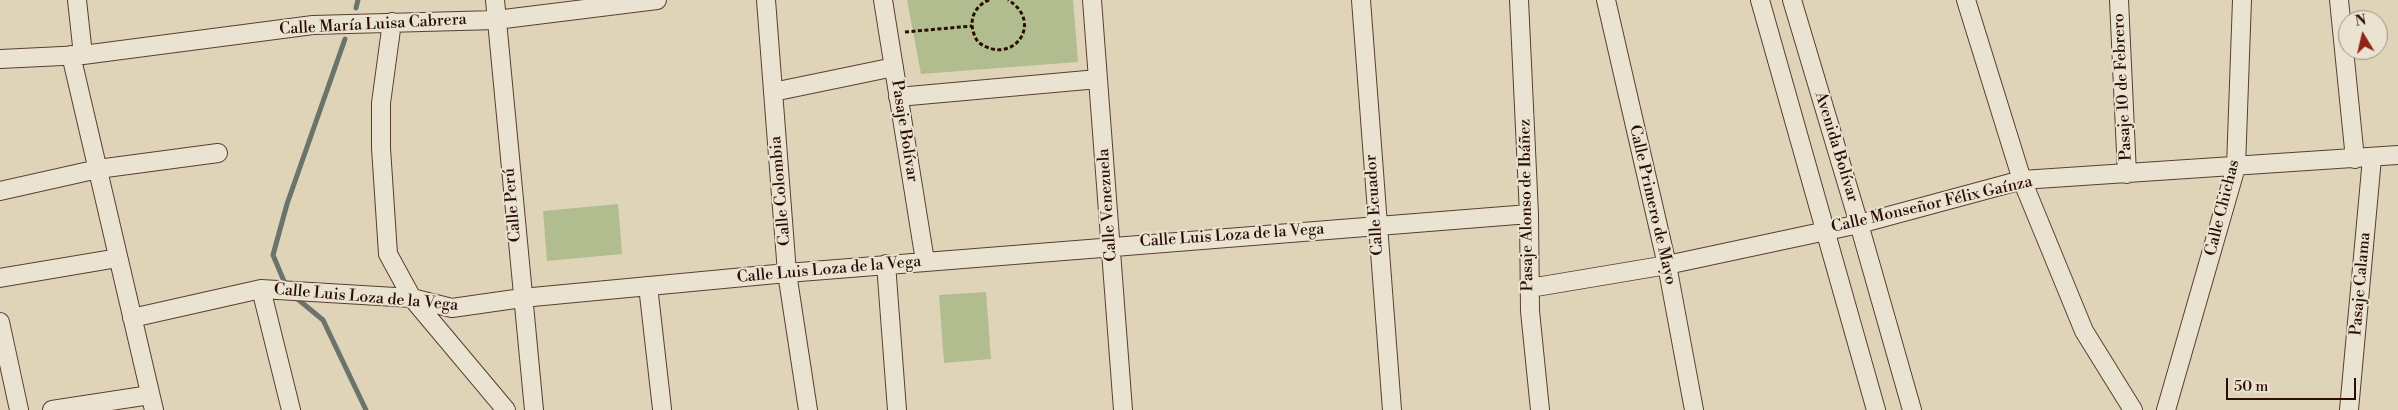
<!DOCTYPE html>
<html>
<head>
<meta charset="utf-8">
<style>
  body { margin:0 }
  #map { position:relative; width:2398px; height:410px; overflow:hidden; background:#e0d4b8; font-family:"Libre Bodoni",serif }
  canvas { display:block }
  .north { position:absolute; left:2338px; top:10px; width:50px; height:50px; box-sizing:border-box; background:#ebe3d1; border:1px solid #9e8d7f; border-radius:50%; rotate:351deg; font-size:14px; font-weight:700; line-height:20px; text-align:center; color:#2a0d03 }
  .north::after { content:''; display:block; margin:auto; width:18px; height:22px; background:#8f2418; clip-path:polygon(50% 0,100% 100%,50% 72%,0 100%) }
  .scale { position:absolute; left:2226px; top:378px; width:130px; height:22px; box-sizing:border-box; border:2px solid #2a0d03; border-top:0; padding-left:6px; font-size:15px; line-height:18px; white-space:nowrap; color:#2a0d03; -webkit-text-stroke:4px #ebe3d1; paint-order:stroke }
</style>
</head>
<body>
<div id="map">
<canvas width="2398" height="410"></canvas>
<div class="north">N</div>
<div class="scale">50 m</div>
</div>
<script>
const c = document.querySelector('canvas').getContext('2d');
c.lineJoin = 'round';
function fill(path, color) { c.fillStyle = color; c.fill(path, 'evenodd'); }
function trace(path, color, width, dash) { c.strokeStyle = color; c.lineWidth = width; c.lineCap = dash ? 'butt' : 'round'; c.setLineDash(dash || []); c.stroke(path); }
function label(font, color, halo, rows, align = 'center') {
  c.font = font + ' "Libre Bodoni",serif'; c.lineWidth = 4; c.setLineDash([]); c.textBaseline = 'middle'; c.strokeStyle = halo; c.fillStyle = color; for (const [text, x, y, turn = 0] of rows) {
    c.save(); c.translate(x, y); c.rotate((+turn || 0) * Math.PI / 180); c.textAlign = isNaN(turn) ? turn : align; if (halo) c.strokeText(text, 0, 0); c.fillText(text, 0, 0); c.restore();
  }
}
fill(new Path2D(`
  M907,0H1073L1078,62L921,74Z
  M618,204L622,254L547,261L543,211Z
  M986,292L991,359L944,363L939,295Z`), '#b2bd8f');
trace(new Path2D(`
  M356,8L358,0
  M286,286L273,255L287,204L345,39
  M294,296L323,320L366,410`), '#6a746b', 5);
const minor = new Path2D(`
  M77,0L83,55
  M495,0L534,410
  M766,0L787,273L808,410
  M883,0L925,261
  M1092,0L1123,410
  M1361,0L1392,410
  M1519,0L1529,214L1530,311L1540,410
  M1606,0L1667,265L1694,410
  M1760,0L1876,410
  M1792,0L1859,224L1912,410
  M1966,0L2022,180L2084,331L2133,410
  M2119,0L2127,174
  M2339,0L2355,159
  M392,22L381,103V148L388,254L412,298L506,410
  M71,55L154,410
  M0,59L83,55L313,25L496,20L657,0
  M773,92L894,67
  M898,97L1098,79
  M0,191L98,169L218,153
  M886,264L897,410
  M0,278L118,258
  M648,286L662,409
  M1530,288L1667,265L1859,224L2022,180L2398,155
  M261,289L291,410
  M132,318L261,289L412,298L452,308L522,298L787,273L1529,214
  M0,322L19,410
  M52,410L150,395
  M2166,410L2236,167L2242,0
  M2349,410L2372,158`);
trace(minor, '#583f30', 20);
trace(new Path2D(`
  M989,0C970,8 968,27 978,42C1013,68 1045,22 1008,0
  M905,32L972,26`), '#2a0d03', 3, [4, 2.5]);
trace(minor, '#ebe3d1', 18);
label('16px', '#2a0d03', '#ebe3d1', [
  ["Calle María Luisa Cabrera",373,25,-3],
  ["Pasaje 10 de Febrero",2123,87,-93],
  ["Pasaje Bolívar",904,131,81],
  ["Avenida Bolívar",1836,147,73],
  ["Calle Colombia",781,191,-95],
  ["Calle Perú",513,205,-95],
  ["Calle Venezuela",1108,205,-94],
  ["Calle Ecuador",1375,205,-94],
  ["Pasaje Alonso de Ibáñez",1527,205,-91],
  ["Calle Primero de Mayo",1652,205,77],
  ["Calle Monseñor Félix Gaínza",1932,205,-13],
  ["Calle Chichas",2223,208,-76],
  ["Calle Luis Loza de la Vega",1232,236,-4],
  ["Calle Luis Loza de la Vega",829,270,-5],
  ["Pasaje Calama",2361,284,-85],
  ["Calle Luis Loza de la Vega",366,298,5]
]);
</script>
</body>
</html>
